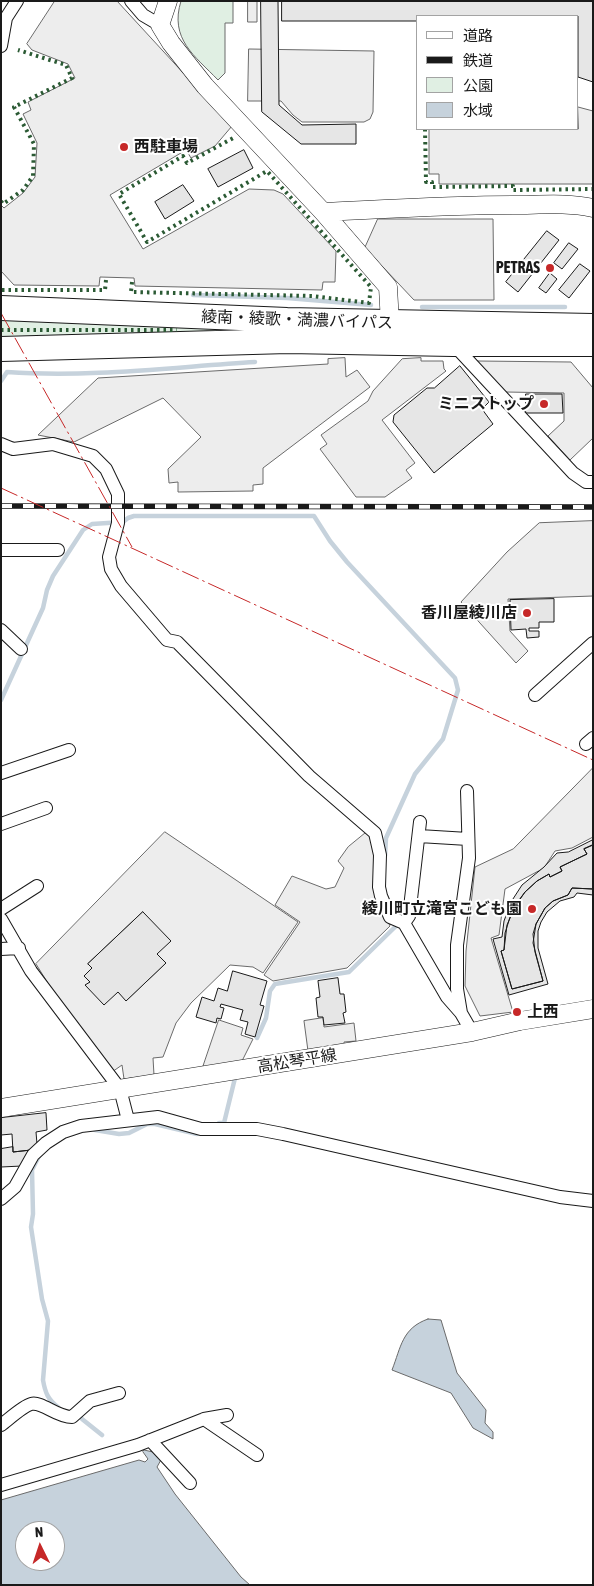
<!DOCTYPE html>
<html>
<head>
<meta charset="utf-8">
<style>
  body { margin:0 }
  #map { position:relative; width:594px; height:1586px; overflow:hidden; background:#fff; font-family:"Asap Condensed","Noto Sans JP",sans-serif }
  canvas { display:block }
  .frame { position:absolute; inset:0; border:2px solid #1a1a1a; pointer-events:none }
  .legend { position:absolute; left:416px; top:15px; width:162px; height:115px; box-sizing:border-box; background:#fff; border:1px solid #a3a3a3; margin:0; padding:6px 9px; list-style:none; font-size:15px; color:#1a1a1a }
  .legend li { display:flex; align-items:center; gap:10px; height:25px }
  .legend b { width:25px; border:1px solid #a3a3a3 }
  .north { position:absolute; left:15px; top:1521px; width:50px; height:50px; box-sizing:border-box; background:#fff; border:1px solid #a3a3a3; border-radius:50%; rotate:356deg; font-size:14px; font-weight:700; line-height:20px; text-align:center; color:#1a1a1a }
  .north::after { content:''; display:block; margin:auto; width:18px; height:22px; background:#c62828; clip-path:polygon(50% 0,100% 100%,50% 72%,0 100%) }
</style>
</head>
<body>
<div id="map">
<canvas width="594" height="1586"></canvas>
<div class="frame"></div>
<ul class="legend">
<li><b style="height:6px;background:#fff"></b>道路</li>
<li><b style="height:6px;background:#1a1a1a"></b>鉄道</li>
<li><b style="height:14px;background:#e0efe3"></b>公園</li>
<li><b style="height:14px;background:#c6d2dc"></b>水域</li>
</ul>
<div class="north">N</div>
</div>
<script>
const c = document.querySelector('canvas').getContext('2d');
c.lineJoin = 'round';
function fill(path, color) { c.fillStyle = color; c.fill(path, 'evenodd'); }
function trace(path, color, width, dash) { c.strokeStyle = color; c.lineWidth = width; c.lineCap = dash ? 'butt' : 'round'; c.setLineDash(dash || []); c.stroke(path); }
function label(font, color, halo, rows, align = 'center') {
  c.font = font + ' "Asap Condensed","Noto Sans JP",sans-serif'; c.lineWidth = 4; c.setLineDash([]); c.textBaseline = 'middle'; c.strokeStyle = halo; c.fillStyle = color; for (const [text, x, y, turn = 0] of rows) {
    c.save(); c.translate(x, y); c.rotate((+turn || 0) * Math.PI / 180); c.textAlign = isNaN(turn) ? turn : align; if (halo) c.strokeText(text, 0, 0); c.fillText(text, 0, 0); c.restore();
  }
}
const green = new Path2D(`
  M181,1H233V23H225V73L218,80C195,56 169,39 181,1Z
  M1,317L379,331L1,342Z`);
fill(green, '#e0efe3');
trace(green, '#6a6a6a', 1);
const parking = new Path2D(`
  M55,1H117L232,126L215,146L191,158L186,150L110,195L143,249L249,189L274,190L283,194L336,251L335,282H323L322,290L135,286L134,278L100,277L99,286L14,285L1,271V205L4,208L23,193L35,177L37,143L23,114L31,110L28,102L75,78L68,64L32,50L27,44Z
  M248,1H257V22H248Z
  M249,49L374,51L373,112L370,119L364,122H302L293,115L281,101H248Z
  M578,107L593,111V184H439V174H429V129H578Z
  M378,219H493L494,300H414L365,248Z
  M345,358L346,377L357,370L370,387L263,468V484L253,485V491L178,492V482L169,483L168,469L201,437L163,398L74,442L38,435L98,378L328,364V359Z
  M421,358V361H443L444,369L446,371L382,420L415,463L406,470L412,478L385,497H356L320,449L327,444L321,435L368,401L373,391L402,359Z
  M477,361L571,362L593,388V438L570,460L548,436L564,421V393L505,392Z
  M593,521V596L508,599L510,631L528,651L516,663L461,602L507,552L539,523Z
  M593,768V837L572,848L555,851L544,868L505,889L499,935L491,938L513,1012L480,1016L465,986L466,951L475,867L513,849Z
  M368,831L373,838L380,903L390,926L347,968L273,981L264,975L300,922L275,905L292,876L326,889L335,887L344,868L338,861L348,847Z
  M165,832L298,922L263,973L253,967L230,965L191,1003L176,1023L163,1057L153,1058L154,1075L124,1079L122,1065L112,1072L59,1001L36,964ZM143,912L157,954L166,963L127,1000L118,992L86,985L90,982L84,976L92,968L88,964Z
  M323,1018L324,1027L354,1023L356,1041L344,1042V1046L308,1051L304,1021Z
  M219,1020L243,1028L241,1035L253,1039L241,1063L203,1067Z`);
fill(parking, '#ededed');
trace(parking, '#6a6a6a', 1);
const water = new Path2D(`
  M428,1319L441,1320L457,1373L486,1410L485,1423L493,1432V1439L473,1428L451,1393L392,1370C401,1347 402,1328 428,1319Z
  M144,1450L153,1452L162,1458L157,1467L175,1494L241,1577L250,1585H1V1500L139,1460L145,1462L148,1459L143,1452ZM25,1531H55V1561H25Z`);
fill(water, '#c6d2dc');
trace(water, '#6a6a6a', 1);
trace(new Path2D(`
  M193,295L287,298L371,305
  M422,307H565
  M1,381L7,372C90,378 173,367 255,362
  M1,700L43,608L47,590L53,576L83,530L92,524L123,522L128,518L134,516H314L330,541L347,562L455,678L458,690L443,739L415,774L386,838L385,856
  M257,1038L266,1018L270,991L275,984L349,972L395,927
  M219,1123H224L235,1078
  M95,1130L119,1134L129,1133L147,1124H155L197,1134
  M39,1156L32,1170L33,1214L31,1227L42,1299L48,1321L43,1380C45,1392 48,1400 58,1407
  M82,1419L102,1435`), '#c6d2dc', 4.5);
const building = new Path2D(`
  M261,1H278L279,105L302,125L356,124V144H301L262,112Z
  M282,1H593V82L578,77V16H418V21H282Z
  M244,150L253,168L218,187L208,169Z
  M183,185L194,201L165,219L155,202Z
  M547,231L559,240L518,292L506,282Z
  M569,243L578,249L562,269L554,263Z
  M580,264L590,271L569,298L559,290Z
  M550,273L557,279L546,293L539,288Z
  M460,366L489,402L482,409L493,424L434,473L393,422L394,415L427,388H434Z
  M526,394H562L563,413H526Z
  M554,599V622H539V628H529V631H539V637L527,638L526,629L511,630L510,600Z
  M593,840V845L584,849L587,854L560,867L562,871L550,877L549,874L537,881L525,892L512,911L505,933L504,950L501,951L512,989L543,981L535,952L533,934L536,924L545,908L553,901L568,895L572,888L593,889V895L577,893L574,897L560,901L547,912L541,922L538,931V948L548,984L509,995L493,939L502,937L504,921L511,902L522,885L544,867L557,853L568,852Z
  M593,845V889L572,888L568,895L553,901L545,908L536,924L533,943L543,981L512,989L501,951L504,950L507,925L516,904L525,892L537,881L549,874L550,877L562,871L560,867L587,854L584,849Z
  M143,912L171,941L157,954L166,963L126,1001L118,992L104,1005L85,985L90,982L84,976L92,968L88,964Z
  M233,971L267,981L260,1005L264,1006L255,1037L245,1034L248,1022L240,1020L243,1010L221,1004L220,1007L224,1008L221,1019L217,1018L216,1023L196,1017L202,997L214,1001L218,988L227,991Z
  M338,978L340,994H344L346,1012L343,1013L345,1023L324,1025L323,1017H318L316,998L320,997L318,981Z
  M46,1113L47,1130L36,1132L37,1144L31,1150L13,1152L12,1134L1,1135V1118Z
  M13,1147V1152L31,1150L22,1166L1,1167V1149Z`);
fill(building, '#e6e6e6');
trace(building, '#1a1a1a', 1);
const street = new Path2D(`
  M131,1L143,15L160,25
  M1,46L6,18L17,1
  M453,344L573,473L586,482H593
  M1,444L13,449L53,444L93,456L106,469L118,494V523L109,557L111,569L121,586L167,640L177,642L309,776L375,833L380,855L379,887L381,896L390,917L404,923L447,997L461,1013L472,1032
  M1,550H58
  M1,630L21,649
  M535,695L593,643
  M586,744L593,738
  M1,773L69,750
  M1,824L46,808
  M419,836L468,839
  M1,909L37,886
  M1,919L31,971L120,1089L128,1120
  M404,923L409,916L420,822
  M1,949L19,948
  M461,1013L457,989V945L469,858L467,791
  M1,1199L15,1187L33,1155L46,1143L63,1132L81,1126L158,1117L201,1129H257L283,1134L560,1197L593,1201
  M204,1419L257,1455
  M1,1425C8,1420 23,1406 31,1404C42,1401 56,1417 72,1417L90,1401L119,1393
  M150,1440L190,1483
  M1,1485L138,1445L204,1419L227,1415`);
const secondary = new Path2D(`
  M168,1L160,25L171,43L205,86L323,212L388,287L390,323
  M323,212C386,209 450,205 513,205C539,205 567,202 593,208
  M1,1108L472,1032L520,1021L593,1009`);
const highway = new Path2D(`
  M1,308L287,320L593,326
  M1,349L288,341L453,344H593`);
trace(street, '#1a1a1a', 14);
trace(secondary, '#1a1a1a', 19);
trace(highway, '#1a1a1a', 26);
trace(street, '#fff', 12);
trace(secondary, '#fff', 18);
trace(highway, '#fff', 24);
const rail = new Path2D(`
  M1,506L593,507`);
trace(rail, '#1a1a1a', 5.5);
trace(rail, '#fff', 4, [11]);
trace(new Path2D(`
  M425,129L426,182H432V187L513,186V190L593,189
  M1,201L3,204L23,190L33,176L34,144L14,107L72,78L66,65L18,50
  M132,282L131,292L312,296L369,303L371,287L267,171L147,242L119,194L183,156L187,163L235,137
  M2,290H105L106,280
  M1,330H177`), '#2b5a34', 4, [2.5, 4]);
trace(new Path2D(`
  M1,313L132,547
  M1,488L593,760`), '#c62828', 1, [18, 4, 2.5, 4]);
for (const [x, y, r, color] of [
  [124,147,5,"#c62828"],
  [550,268,5,"#c62828"],
  [544,404,5,"#c62828"],
  [527,613,5,"#c62828"],
  [532,909,5,"#c62828"],
  [517,1012,5,"#c62828"]
]) { const dot = new Path2D(); dot.arc(x, y, r, 0, 2 * Math.PI); c.fillStyle = color; c.fill(dot); trace(dot, '#fff', 2); }
label('bold 16px', '#1a1a1a', '#fff', [
  ["西駐車場",134,147,"left"],
  ["PETRAS",540,268],
  ["ミニストップ",534,404],
  ["香川屋綾川店",517,613],
  ["綾川町立滝宮こども園",522,909],
  ["上西",527,1012,"left"]
], 'right');
label('16px', '#1a1a1a', '#fff', [
  ["綾南・綾歌・満濃バイパス",297,320,2],
  ["高松琴平線",297,1061,-9]
]);
</script>
</body>
</html>
